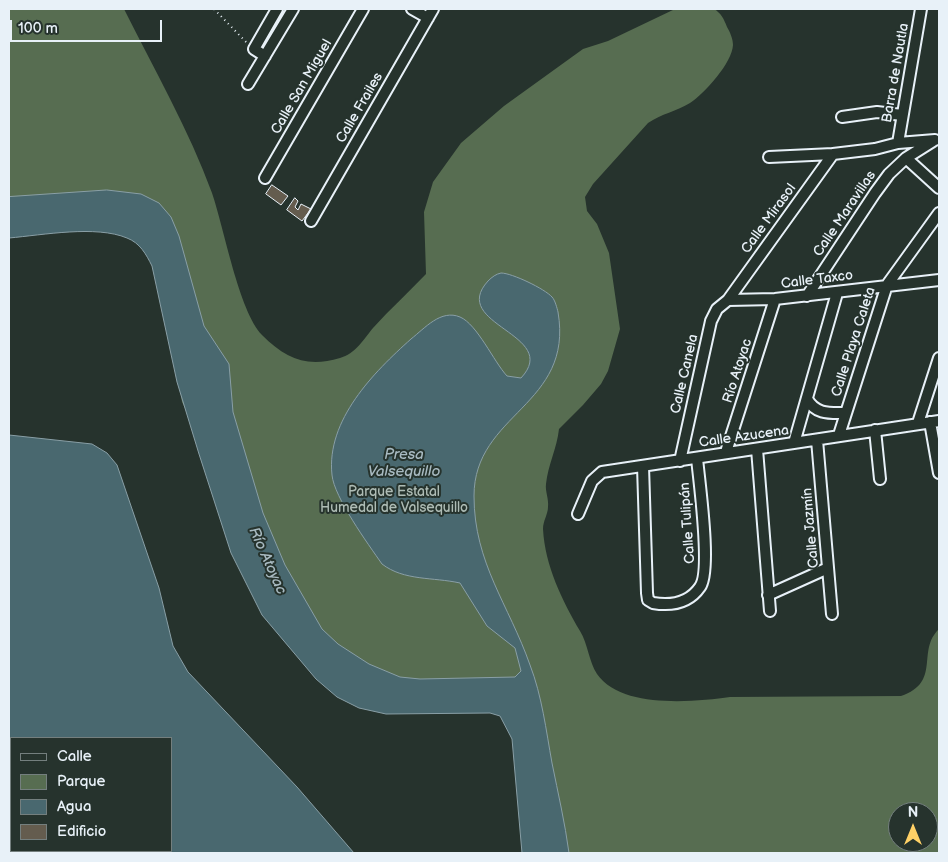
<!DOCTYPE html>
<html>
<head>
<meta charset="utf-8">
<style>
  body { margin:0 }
  #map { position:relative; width:948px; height:862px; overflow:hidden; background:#26332d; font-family:"Balsamiq Sans",sans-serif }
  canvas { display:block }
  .frame { position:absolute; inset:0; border:10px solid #e8f1f8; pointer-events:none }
  .legend { position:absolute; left:10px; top:737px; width:162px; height:115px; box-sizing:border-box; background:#26332d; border:1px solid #747f7e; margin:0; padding:6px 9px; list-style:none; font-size:15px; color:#e8f1f8 }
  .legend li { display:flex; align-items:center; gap:10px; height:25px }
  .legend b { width:25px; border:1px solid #747f7e }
  .north { position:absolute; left:888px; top:802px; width:50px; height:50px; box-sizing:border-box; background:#26332d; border:1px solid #747f7e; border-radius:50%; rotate:0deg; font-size:14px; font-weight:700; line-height:20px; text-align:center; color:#e8f1f8 }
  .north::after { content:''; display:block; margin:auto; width:18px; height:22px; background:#ffd166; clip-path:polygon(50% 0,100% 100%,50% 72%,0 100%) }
  .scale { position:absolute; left:10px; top:20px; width:152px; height:22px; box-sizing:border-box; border:2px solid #e8f1f8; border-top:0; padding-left:6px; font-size:15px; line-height:18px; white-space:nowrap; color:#e8f1f8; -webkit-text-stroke:4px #26332d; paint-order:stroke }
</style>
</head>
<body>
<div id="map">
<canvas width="948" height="862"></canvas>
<div class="frame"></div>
<ul class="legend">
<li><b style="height:6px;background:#26332d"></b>Calle</li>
<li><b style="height:14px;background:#576d51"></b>Parque</li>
<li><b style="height:14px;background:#49686f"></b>Agua</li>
<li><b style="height:14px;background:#645c4e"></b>Edificio</li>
</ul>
<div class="north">N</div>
<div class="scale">100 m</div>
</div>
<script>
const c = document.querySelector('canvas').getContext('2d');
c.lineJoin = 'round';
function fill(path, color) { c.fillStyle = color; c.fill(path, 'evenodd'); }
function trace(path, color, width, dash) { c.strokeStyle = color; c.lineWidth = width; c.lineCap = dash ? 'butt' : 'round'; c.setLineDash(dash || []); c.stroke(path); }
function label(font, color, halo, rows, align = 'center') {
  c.font = font + ' "Balsamiq Sans",sans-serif'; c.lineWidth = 4; c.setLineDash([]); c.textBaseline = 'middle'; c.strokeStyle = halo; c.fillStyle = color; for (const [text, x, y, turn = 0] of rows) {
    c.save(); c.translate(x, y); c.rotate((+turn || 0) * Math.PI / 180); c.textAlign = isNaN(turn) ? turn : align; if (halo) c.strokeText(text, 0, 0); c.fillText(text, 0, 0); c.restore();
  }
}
fill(new Path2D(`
  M9,9H124C154,69 189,130 212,193C224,228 239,311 262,335C286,359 307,368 340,358C355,354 364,339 373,328C390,309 409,292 426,274L424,212L433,182L461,143L504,106L583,49L608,41L675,9H714C721,13 724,19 727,27C730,32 733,39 733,45C732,63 705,93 690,103C677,111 661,114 648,123L593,184L585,197L587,211L597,224L609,253L620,329L608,371L601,384L583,405L559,429C557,448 548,465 546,484C545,491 549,499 548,507C548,514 543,521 543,529C545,566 562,600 580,631C588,644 589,662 597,674C621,709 694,702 730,697L901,696C942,682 916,651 939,629V853H540L506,704L337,689L241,525L182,402L156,242L134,229L9,232ZM898,812H928V842H898Z`), '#576d51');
const water = new Path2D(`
  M107,190L141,194L159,203L171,217L179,236L204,326L229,364L233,412L263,513L285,565L322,629L338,644L369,664L400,677L420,679L515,677L521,671L515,648L487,626L460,583C433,577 404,581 382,564C368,544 334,497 332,475C326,420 374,372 411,339C425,328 441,309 460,317C477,324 494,362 507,376L521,378C562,334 448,325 488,281C492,277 496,274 501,273C512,273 545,289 552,297C555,300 557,308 558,312C574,406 474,413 474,496C474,563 509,605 530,665C542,696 546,730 552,763C558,793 565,823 569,853H522L512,739L500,716L490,713L386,714L359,708L337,697L316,679L262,615L231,553L199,454L177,382L152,266C146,254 140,243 127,238C96,225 43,235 9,238V197Z
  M9,435L92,444L107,453L117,465L159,588L173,646L188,672L297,787L354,853H9ZM11,738H171V851H11Z`);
fill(water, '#49686f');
trace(water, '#899fa6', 1);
const building = new Path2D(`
  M272,185L288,196L281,205L266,194Z
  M295,198L298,201L295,207L298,210L301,204L311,209L302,221L287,210Z`);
fill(building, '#645c4e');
trace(building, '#e8f1f8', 1);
const street = new Path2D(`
  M412,9L428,18
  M265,56L254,49L277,9
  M248,84L293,9
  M842,117L877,112L902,115
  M898,143L921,9
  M769,157L833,154L875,149L898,143L935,140
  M906,158L933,141
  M265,178L363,9
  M311,221L433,9
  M807,296L875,193L889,174L906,158L939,188
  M728,300L775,299L939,280
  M807,399C816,415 830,413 846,413
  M930,422L939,473
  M918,423L939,358
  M875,430L880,479
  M839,435L887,285L939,213
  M817,440L832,614
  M794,443L837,293
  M757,449L770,611
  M726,452L775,299
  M680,461L711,321L717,309L728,300L833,154
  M643,466L647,593L648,600L653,603C671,606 689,603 700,587C712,571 699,481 697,458
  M578,514L592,481L602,472L939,421
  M768,595L828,568`);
trace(street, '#e8f1f8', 14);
trace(new Path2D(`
  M214,9L247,43`), '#e8f1f8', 2, [1, 4]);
trace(street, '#26332d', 10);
label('14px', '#e8f1f8', '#26332d', [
  ["Barra de Nautla",896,73,-80],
  ["Calle San Miguel",302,87,-60],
  ["Calle Frailes",360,108,-60],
  ["Calle Maravillas",845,214,-56],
  ["Calle Mirasol",769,219,-54],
  ["Calle Taxco",817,280,-7],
  ["Calle Playa Caleta",854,342,-72],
  ["Río Atoyac",738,371,-72],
  ["Calle Canela",685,374,-77],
  ["Calle Azucena",744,437,-8],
  ["Calle Tulipán",688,523,-94],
  ["Calle Jazmín",811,528,-95]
]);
label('14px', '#aebcb5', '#26332d', [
  ["Parque Estatal",394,492],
  ["Humedal de Valsequillo",394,508]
]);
label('italic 15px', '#a8bac1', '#26332d', [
  ["Presa",404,455],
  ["Valsequillo",404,472],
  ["Río Atoyac",267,561,66]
]);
</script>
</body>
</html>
